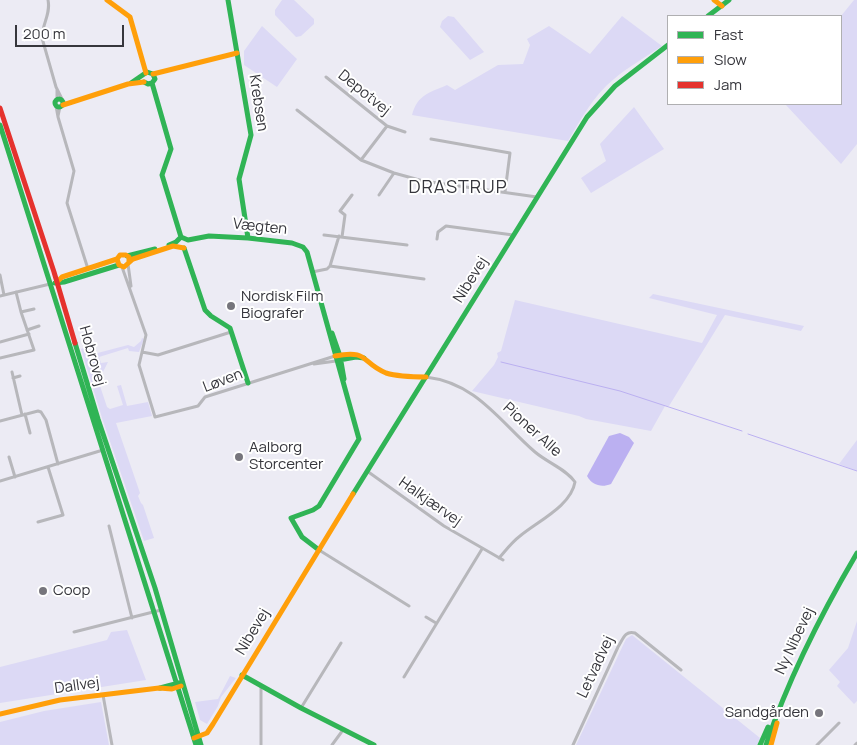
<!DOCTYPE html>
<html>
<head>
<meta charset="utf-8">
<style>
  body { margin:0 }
  #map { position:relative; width:857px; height:745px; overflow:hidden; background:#ecebf4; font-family:Manrope,sans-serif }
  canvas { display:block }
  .legend { position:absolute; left:667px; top:15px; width:175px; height:90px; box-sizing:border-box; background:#fff; border:1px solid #afafb1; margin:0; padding:6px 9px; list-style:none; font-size:15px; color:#36363c }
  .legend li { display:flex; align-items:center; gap:10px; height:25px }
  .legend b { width:25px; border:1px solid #afafb1 }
  .scale { position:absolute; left:15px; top:25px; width:109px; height:22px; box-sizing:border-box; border:2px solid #36363c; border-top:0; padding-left:6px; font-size:15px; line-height:18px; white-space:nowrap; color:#36363c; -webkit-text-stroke:4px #fff; paint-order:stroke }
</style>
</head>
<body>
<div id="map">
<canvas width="857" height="745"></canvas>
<ul class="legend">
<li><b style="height:6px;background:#30b455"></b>Fast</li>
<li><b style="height:6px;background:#ff9f0a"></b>Slow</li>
<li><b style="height:6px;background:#e5322d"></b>Jam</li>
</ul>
<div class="scale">200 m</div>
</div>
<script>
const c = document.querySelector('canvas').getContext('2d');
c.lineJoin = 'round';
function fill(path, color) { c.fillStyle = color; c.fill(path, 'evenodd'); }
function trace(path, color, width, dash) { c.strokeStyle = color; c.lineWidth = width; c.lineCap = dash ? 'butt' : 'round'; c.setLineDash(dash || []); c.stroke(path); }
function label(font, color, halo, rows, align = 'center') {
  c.font = font + ' Manrope,sans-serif'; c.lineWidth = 4; c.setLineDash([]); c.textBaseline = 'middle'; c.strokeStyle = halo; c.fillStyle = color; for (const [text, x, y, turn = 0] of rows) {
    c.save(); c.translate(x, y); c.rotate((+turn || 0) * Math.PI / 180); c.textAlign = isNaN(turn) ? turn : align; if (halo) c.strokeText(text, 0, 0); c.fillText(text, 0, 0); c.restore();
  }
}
fill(new Path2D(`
  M282,0H294L314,19V24L301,36L296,37L275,15V10Z
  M854,0H857V144L841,164L785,104H841V16Z
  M448,16L454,17L484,52L470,60L440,27L442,21Z
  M622,16L662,46C646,57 628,67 614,79C594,95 581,119 568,141L412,115C418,94 429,93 447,85L455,90L498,65L523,64L530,45L527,39L549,26L590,54Z
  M262,26L297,59L277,87L244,65V51Z
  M634,107L664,149L591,193L581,178L606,161L600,144Z
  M653,294L804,326L801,331L725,315L669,406H665L651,431L586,419L579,416L472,391L494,365L498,357L497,353L501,351L515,300L702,343L717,315L649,298Z
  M142,338L144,339L139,352L129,351L128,348L99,357L101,363L108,362L103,372L99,374L102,382L100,386L107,407L110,409L123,405L117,386L121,385L127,406L148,402L152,416L116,423L140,493L138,496L141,503L143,505L154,538L144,541L102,418L81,349L87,346L90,355L128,345L134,347L141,341Z
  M857,440V471L839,464Z
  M857,621V701L854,704L837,686L840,682L829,670L848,648Z
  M127,630L146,680L0,703V667L107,640L111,632Z
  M632,635L760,738L757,745H576L626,639Z
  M230,676L236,678L221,697L218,706L207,724L200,720L195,702L218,699Z
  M101,702L109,745H0V722L44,711Z`), '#dcd9f5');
fill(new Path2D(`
  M620,433L629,437L634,443L611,484C601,488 592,485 587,476L609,436Z`), '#bbb0f1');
trace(new Path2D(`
  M501,362L620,391L742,431
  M748,434L857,471`), '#bbb0f1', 1);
trace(new Path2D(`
  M48,0C51,14 42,24 42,38L56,87L62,99
  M326,77L387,126L405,132
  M57,90V99
  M56,106L58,117L74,171L67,203L88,269
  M297,110L361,160L394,173L423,181L537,197
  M58,116L60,107
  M431,139L510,153L505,192
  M361,160L387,126
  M379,195L394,173
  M324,235L407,245
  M342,237L345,215L340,211L352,195
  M437,239L438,232L446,226L513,235
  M128,264L131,286
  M330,266L424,279
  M122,267L146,335L139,365L155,417L198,406L205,397L335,356
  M312,272L327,269L330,266L339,236
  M0,275L4,295
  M0,296L50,284
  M21,312L34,309
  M27,330L39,326
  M0,342L29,334
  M142,352L158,355L231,332
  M0,358L34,350L21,312L16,292
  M314,364L336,361
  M12,372L22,415
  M426,377C477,383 500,422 535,452C548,463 566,469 575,482C571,506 538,521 520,536C512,542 506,550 499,558
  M13,378L20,376
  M25,414L30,433
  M0,421L38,411L41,412L46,420L58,464
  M9,457L15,477
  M367,471L444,526L503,560
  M0,481L103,450
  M38,522L63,515L48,467
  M109,526L132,618
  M319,550L409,606
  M426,617L436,623
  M74,632L161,610
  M404,677L482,549
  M261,686V745
  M103,695L112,745
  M301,708L341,643
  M332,745L343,730
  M573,745L618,647C623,639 625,630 635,633L681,670
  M817,745L839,723
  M855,745L857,743`), '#b7b7bb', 3);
trace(new Path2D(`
  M228,0L251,135L239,179L248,238
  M708,16L729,0
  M131,83L147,72L153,74L155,79L152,83L148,84L144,82
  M152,83L171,149L162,175L181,237
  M55 103a4 4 0 1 1 8 0a4 4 0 1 1-8 0Z
  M0,125L196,745
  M188,240L209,236L248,238L292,243L303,247L307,252L359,439L319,506L313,510L291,518L302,537L319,550
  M169,245L176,242L181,237L188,240
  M184,248L205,310L211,316L230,328L248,383
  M127,256L155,249
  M55,283L64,282L119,265
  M332,333L340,356L344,379
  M75,343L98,419L155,588L201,745
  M339,360L356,357L364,358
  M353,494L587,117L615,86L668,45
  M242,675L301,708L374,745
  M160,688L179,683
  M760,745L768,727
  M766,745C789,677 821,614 857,553`), '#30b455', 5);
trace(new Path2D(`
  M107,0L130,17L146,73
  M714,0L722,6
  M153,74L237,53
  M63,105L128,84L144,82
  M129,262V257L126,255H120L117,259L119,265L124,267L133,259L173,246L184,248
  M57,282L62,277L117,259
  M335,356C369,349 361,363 386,373C399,377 413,377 426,377
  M0,714L60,700L159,688L172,689L181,686
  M194,738L207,733L213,724L353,494
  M771,745L777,723`), '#ff9f0a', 5);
trace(new Path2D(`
  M0,108L54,272L75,343`), '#e5322d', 5);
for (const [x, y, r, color] of [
  [231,306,5,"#76757c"],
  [239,457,5,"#76757c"],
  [43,591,5,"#76757c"],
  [819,713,5,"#76757c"]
]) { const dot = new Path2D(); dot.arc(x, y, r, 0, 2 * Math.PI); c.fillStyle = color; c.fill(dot); trace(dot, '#fff', 2); }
label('15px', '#36363c', '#fff', [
  ["Depotvej",364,93,39],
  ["Krebsen",258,103,81],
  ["Vægten",260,227,6],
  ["Nibevej",471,280,-58],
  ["Hobrovej",92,356,74],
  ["Løven",223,381,-21],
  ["Pioner Alle",532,430,42],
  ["Halkjærvej",430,502,35],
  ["Nibevej",253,632,-59],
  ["Ny Nibevej",795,641,-65],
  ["Letvadvej",596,667,-65],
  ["Dallvej",77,686,-8]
]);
label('15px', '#36363c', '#fff', [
  ["Nordisk Film",241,297],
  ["Biografer",241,314],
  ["Aalborg",249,448],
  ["Storcenter",249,465],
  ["Coop",53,591],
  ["Sandgården",809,713,"right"]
], 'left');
c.letterSpacing = '1px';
label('18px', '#36363c', '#fff', [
  ["DRASTRUP",458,188]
]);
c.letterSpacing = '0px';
</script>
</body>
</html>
